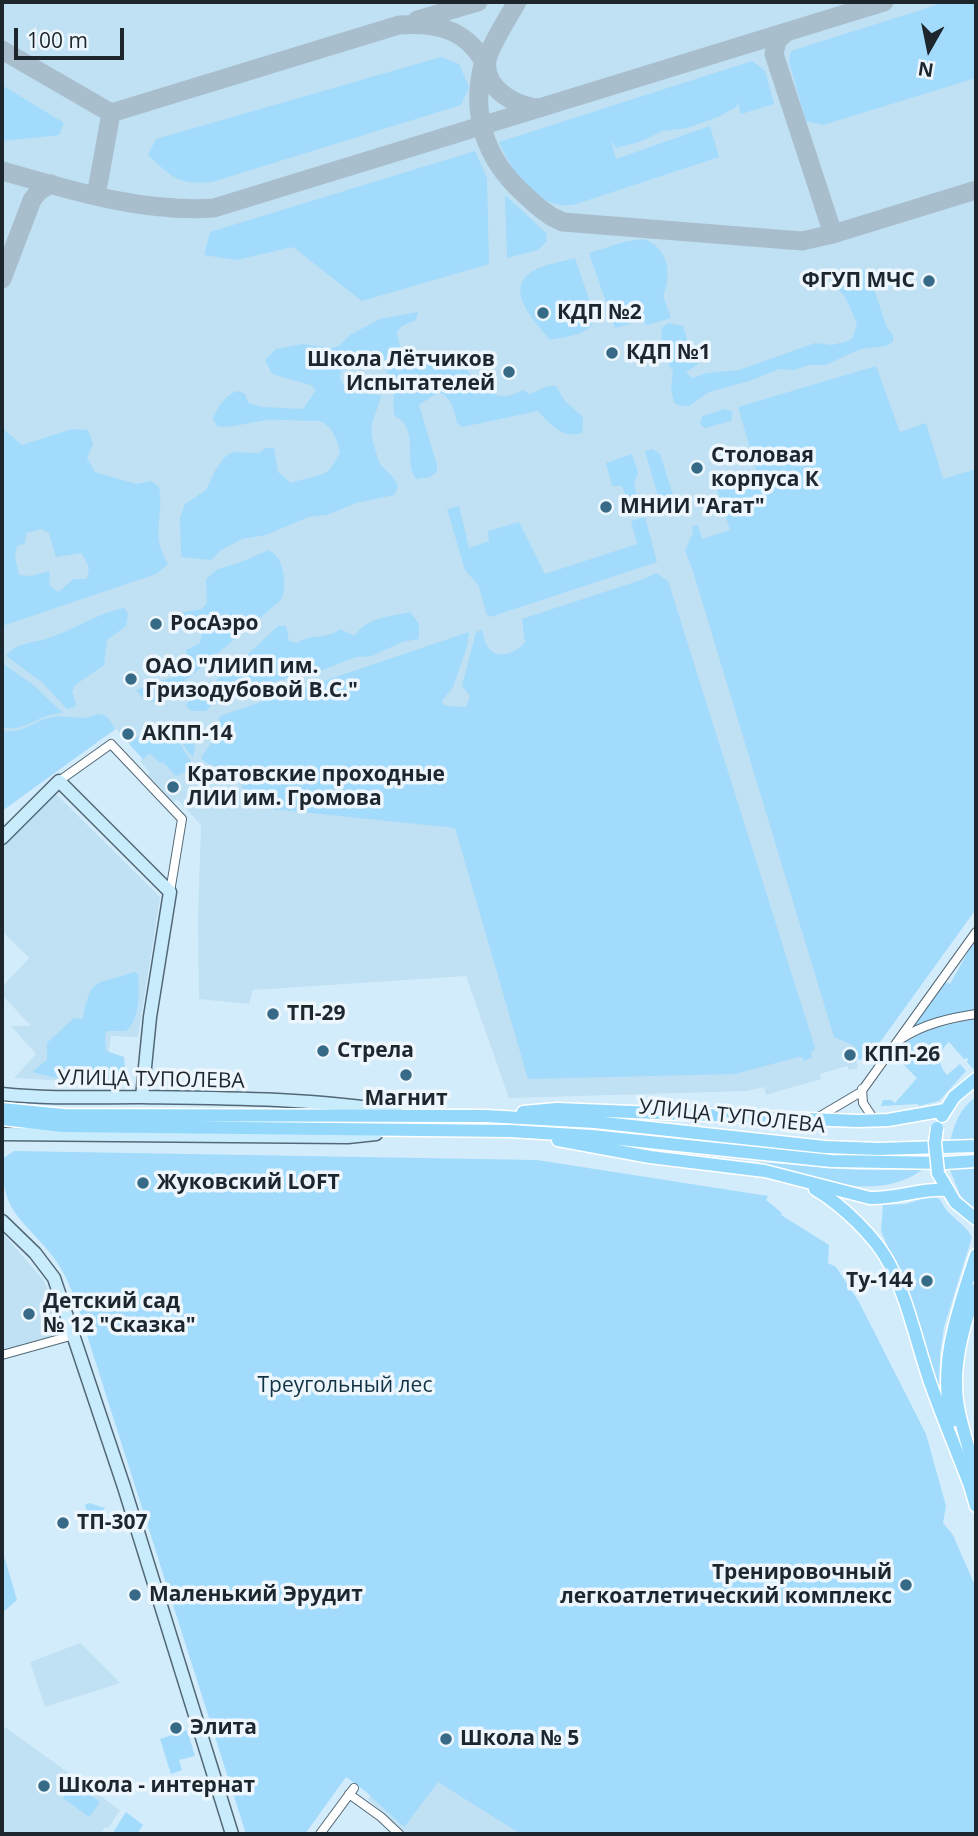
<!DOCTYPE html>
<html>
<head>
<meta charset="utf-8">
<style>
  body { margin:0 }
  #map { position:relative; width:978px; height:1836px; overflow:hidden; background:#d3ecfb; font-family:"Open Sans",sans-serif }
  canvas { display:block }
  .frame { position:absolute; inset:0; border:4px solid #1d262c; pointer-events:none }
  .north { position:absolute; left:894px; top:14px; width:70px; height:70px; -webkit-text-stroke:5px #ecf6fc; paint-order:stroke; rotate:189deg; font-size:19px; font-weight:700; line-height:28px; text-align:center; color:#1d262c }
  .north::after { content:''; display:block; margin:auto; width:24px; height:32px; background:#1d262c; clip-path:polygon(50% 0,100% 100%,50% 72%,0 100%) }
  .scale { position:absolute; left:14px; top:28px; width:110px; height:32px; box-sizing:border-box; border:4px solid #1d262c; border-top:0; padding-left:9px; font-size:21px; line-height:24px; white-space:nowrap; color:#1d262c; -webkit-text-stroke:5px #ecf6fc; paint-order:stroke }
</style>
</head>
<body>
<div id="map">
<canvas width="978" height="1836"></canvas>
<div class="frame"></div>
<div class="north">N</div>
<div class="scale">100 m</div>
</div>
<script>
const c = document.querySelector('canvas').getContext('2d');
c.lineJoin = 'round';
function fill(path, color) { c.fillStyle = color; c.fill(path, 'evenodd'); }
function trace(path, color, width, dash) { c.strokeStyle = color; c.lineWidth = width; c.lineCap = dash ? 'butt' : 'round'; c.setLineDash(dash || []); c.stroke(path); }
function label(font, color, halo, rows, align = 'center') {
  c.font = font + ' "Open Sans",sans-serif'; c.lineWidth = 7; c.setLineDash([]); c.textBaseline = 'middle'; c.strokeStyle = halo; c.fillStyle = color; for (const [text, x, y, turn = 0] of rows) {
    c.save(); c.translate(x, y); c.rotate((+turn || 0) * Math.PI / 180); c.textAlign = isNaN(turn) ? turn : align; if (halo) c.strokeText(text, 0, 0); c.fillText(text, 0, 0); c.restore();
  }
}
fill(new Path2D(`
  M2,2H976V909L870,1056L856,1060L858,1068L849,1070L847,1066L833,1070L820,1074L821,1079L766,1095L764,1087L747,1091L509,1098L466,976L253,990L249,1004L199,999L198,921L201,825L177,799L173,802L148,775L150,773L140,761L142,758L116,729L2,811Z
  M56,794L160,897L138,1037L111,1036L104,1083L14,1078L36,1054L11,1026H31L2,995V987L29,958L2,931V847Z
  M2,1232L44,1281L65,1335L2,1353Z
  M80,1643L120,1683L45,1707L30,1662Z
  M433,1707L600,1834H404L368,1799Z
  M2,1725L120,1810L108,1828L105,1827L101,1834H2Z`), '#c0e0f3');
fill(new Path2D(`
  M946,2H976V78L823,125L806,121L789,62L791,51Z
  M441,57L459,64L469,87L461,105L212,182C178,185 172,177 148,155L156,139Z
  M752,61L765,71L774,104L741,114L738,103L736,107L720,116L687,128L663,131L639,142L616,148L611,140L616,159L710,126L719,157L573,205C537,210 512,172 499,142Z
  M2,85L64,123L59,135L2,141Z
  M475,151L487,178L489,264L362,301L293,247L236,260L204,255L210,232Z
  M505,195L546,233L547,241L538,250L507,258Z
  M644,239C669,249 672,274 663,296L671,318L647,325L643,320L615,328L589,253L624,242Z
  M575,258L595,317C592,336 566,336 550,340C536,322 502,290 533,271C544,264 563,262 575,258Z
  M863,269L869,275L887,328L893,335V342L886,346L861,349L825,365H809L794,370L779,369L749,381L709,392L689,406H681L674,403L671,387L673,372L665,358L661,344L662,328L668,323L683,326L692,357H700L698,364L686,372L692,378L707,373L739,370L815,343L832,345L848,341L853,337L857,323L844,295L833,285V278L840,273Z
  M418,312L416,320L402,326L397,332L403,364L407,370L438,362L461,359C469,376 487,398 507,396C513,395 519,392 523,390L530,394L548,386H556L565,401L583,417L582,433C562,439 550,424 538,411L462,427L457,423C454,410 452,397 439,392L419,405L437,465V472L430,477L416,479C403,463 420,428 395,416C392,406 395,396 393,385C392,375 382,367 376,359L369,358L361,360L356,366L341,371L340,379L349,393L381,395C375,422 367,419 375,449C377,455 378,461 381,465C388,473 395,477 398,487L394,495L356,503L327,515L308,517L266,535L242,539L221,550L211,560L181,557L180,518L185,504L206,490L216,469L225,457L232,452L259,453L266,448H274L278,472L291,483C300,479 324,476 328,471C333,466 337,458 340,452C337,439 333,427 320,421C303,421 285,419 268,420C254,421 229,429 217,426L213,419C217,407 226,394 238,391L245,394L248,403L263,407L303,409L316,390L311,385L272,374L265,360L276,349L302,344L332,348L339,346L350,335L380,319Z
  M876,366L900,432L926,423L943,479L976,469V909L870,1056L859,1060L855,1046L834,1037L692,568L685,551L693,532L692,526L698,525L702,539L730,530L716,486L744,482L755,478L756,469L738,407Z
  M725,409L733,412L731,421L705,428L700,424L702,416Z
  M2,428L22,445L72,429L88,430L93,444L87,458L95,472L136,484L151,481L159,487C165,519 149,533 168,564L156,574L2,626ZM42,529L49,533L56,557L82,553L89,568L87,579H74L58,592L49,585L50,571L31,576L19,575L15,557L17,546L25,543L26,533Z
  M652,449L660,454L678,511L663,504L659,499L645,451Z
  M632,454L638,472L634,485L640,505L631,508L622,486H612L606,463Z
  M459,506L469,548L489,541L488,531L519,522L545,574L637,544L631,521L645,517L657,562L490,617L486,613L479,586L465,570L447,509Z
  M269,550C284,558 288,585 281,600L161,701C148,703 143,700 136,690L184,673L189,665L186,650L200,643L203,628L196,624L180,627L176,620L180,613L202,609L207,603L206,579L218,569L241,562Z
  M656,573L668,581L815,1048L811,1053L812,1057L804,1061L802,1057H798L735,1074L528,1079L455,828L273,809C242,799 249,798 235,771C224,767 210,768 201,758L213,740L220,716L469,632L467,646L453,687L441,702L446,706L466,707L470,696L462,686L476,632L482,630C484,635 484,642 487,646C496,661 517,653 525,642L522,619L644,579Z
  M124,608L128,614L126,626L107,640L104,665L75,685L72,692L76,703L75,707L67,709L42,682L6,656C15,643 32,643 46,639C72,631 97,613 124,608Z
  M410,612L419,624V639L402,642L372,656L356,657L320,671L256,686L243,695L211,705L206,711H191L186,706L190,699L212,686L222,673L242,660L278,626H286L289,641L297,643C309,633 328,640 340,629L355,636C365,618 392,616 410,612Z
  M2,663L32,684L63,713C41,712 23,734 2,727Z
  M97,714C109,715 109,719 115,729L2,811V731C25,734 35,719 54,717C70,715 82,722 97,714Z
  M152,725L157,728L158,734C182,737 179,745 191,761L189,770L176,776L163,762L160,763L150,753L143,759L129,744Z
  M167,728H178L193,738L195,749L193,757C183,748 182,735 166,732L164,729Z
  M976,938V1011L906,1034L945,982L950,984Z
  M134,972L138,974C139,992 141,1018 126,1031H107L105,1035L106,1051L124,1057L126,1080L124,1083L114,1081L72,1082L32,1072L47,1060V1043L74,1018L83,1019C91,973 98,986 134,972Z
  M973,1019L976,1020V1068L973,1069L967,1062L968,1058L964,1059L949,1042C938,1051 937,1064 947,1075L960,1064L966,1071L939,1101L919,1106L918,1104L881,1106L883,1100H891L895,1103L917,1078L895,1056L894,1051L896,1047L930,1029Z
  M976,1097V1139L950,1142C954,1124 960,1108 976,1097Z
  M14,1151L537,1160L768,1196L766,1200L782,1213L781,1215L829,1245L828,1263L836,1267L859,1302L926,1434L946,1506L943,1523L953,1535L976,1588V1834H521L438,1782L404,1827L365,1791L346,1777L305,1834H246L78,1307C72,1290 65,1273 54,1258C24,1218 2,1216 2,1159Z
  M757,1162L858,1170H922C875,1204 807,1177 757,1162Z
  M976,1167V1212L960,1195L950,1170Z
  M934,1195C941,1199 941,1202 945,1208C953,1219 966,1225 972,1237L944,1327L940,1353L939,1393L912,1303L881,1231L883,1205L906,1204Z
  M89,1503L105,1508L98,1516L89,1518L85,1505Z
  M2,1555L4,1556L17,1600L2,1613Z
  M187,1730L195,1756L179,1760L182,1770L171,1774L160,1739Z
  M74,1783L100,1802L89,1817L63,1798Z
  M126,1812L143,1825L137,1834H107L108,1832L112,1834Z`), '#a2dbfc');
trace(new Path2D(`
  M517,2C509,16 489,47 487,61C483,89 517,107 540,108
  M417,20L478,2
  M786,32L777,41L774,54L833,234
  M2,50L111,113L399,25C438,22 469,30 487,68
  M487,59L484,61C470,112 484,158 524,194C536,205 547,216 563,222L802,241L833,234L976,190
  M2,171C71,190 141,213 214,208L884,2
  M96,196L111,113
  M2,279L32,200L39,191L51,184`), '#a9becc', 19);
const street = new Path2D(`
  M59,781L111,744L182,819L170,892
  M901,1039C923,1024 950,1018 976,1014
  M862,1089L863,1103L875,1121
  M817,1118L861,1092L976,932
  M2,1355L74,1335
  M349,1794L381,1817L399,1834
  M320,1834L354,1788`);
const secondary = new Path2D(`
  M2,838L59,781L170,892L150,1017L142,1097
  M2,1094C48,1099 94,1097 140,1097C225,1098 313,1098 396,1112
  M2,1134L348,1137L376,1134
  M2,1221L35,1253L54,1278L124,1487L232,1834`);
const primary = new Path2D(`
  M2,1109L64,1115L485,1116L595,1122L825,1147L879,1149L976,1146
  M523,1112L557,1109L858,1121L888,1120L945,1110
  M942,1116L954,1097L976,1079
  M2,1119L63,1126L510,1131L592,1136L831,1161L945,1163L976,1161
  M558,1140L650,1157L765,1171L870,1198C896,1199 921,1188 946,1190
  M938,1173L955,1202L976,1219
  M815,1189C842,1205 876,1237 890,1265C908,1301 917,1344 930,1382C942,1416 956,1449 969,1483
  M976,1290C963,1327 951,1367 958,1407C962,1430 971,1453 976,1476
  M952,1421C937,1364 959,1308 976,1255
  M967,1476L976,1506`);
trace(street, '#526876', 10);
trace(secondary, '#526876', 15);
trace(primary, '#fff', 15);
trace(street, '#fff', 8);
trace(secondary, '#c9ecfd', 12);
trace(primary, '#94d9fb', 12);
const primaryBridge = new Path2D(`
  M937,1128L935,1143L938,1173`);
trace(primaryBridge, '#fff', 15, []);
trace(primaryBridge, '#94d9fb', 12);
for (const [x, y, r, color] of [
  [929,281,7,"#366a87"],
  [543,313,7,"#366a87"],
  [612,353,7,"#366a87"],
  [509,372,7,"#366a87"],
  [697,468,7,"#366a87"],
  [606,507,7,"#366a87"],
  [156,624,7,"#366a87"],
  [131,679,7,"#366a87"],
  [128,734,7,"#366a87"],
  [173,787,7,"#366a87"],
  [273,1014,7,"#366a87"],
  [323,1051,7,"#366a87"],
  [850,1055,7,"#366a87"],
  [406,1075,7,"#366a87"],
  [143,1183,7,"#366a87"],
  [927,1281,7,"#366a87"],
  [29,1314,7,"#366a87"],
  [63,1523,7,"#366a87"],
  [906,1585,7,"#366a87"],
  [135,1595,7,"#366a87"],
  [176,1728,7,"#366a87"],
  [446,1739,7,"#366a87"],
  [44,1786,7,"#366a87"]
]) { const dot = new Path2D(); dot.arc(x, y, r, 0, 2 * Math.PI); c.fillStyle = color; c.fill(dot); trace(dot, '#ecf6fc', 2.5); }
label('bold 21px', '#1d262c', '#ecf6fc', [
  ["ФГУП МЧС",915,281,"right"],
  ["КДП №2",557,313],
  ["КДП №1",626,353],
  ["Школа Лётчиков",495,360,"right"],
  ["Испытателей",495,384,"right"],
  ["Столовая",711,456],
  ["корпуса К",711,480],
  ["МНИИ \"Агат\"",620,507],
  ["РосАэро",170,624],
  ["ОАО \"ЛИИП им.",145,667],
  ["Гризодубовой В.С.\"",145,691],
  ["АКПП-14",142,734],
  ["Кратовские проходные",187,775],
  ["ЛИИ им. Громова",187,799],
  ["ТП-29",287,1014],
  ["Стрела",337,1051],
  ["КПП-26",864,1055],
  ["Магнит",406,1099,"center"],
  ["Жуковский LOFT",157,1183],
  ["Ty-144",913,1281,"right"],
  ["Детский сад",43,1302],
  ["№ 12 \"Сказка\"",43,1326],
  ["ТП-307",77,1523],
  ["Тренировочный",892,1573,"right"],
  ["легкоатлетический комплекс",892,1597,"right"],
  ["Маленький Эрудит",149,1595],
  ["Элита",190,1728],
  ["Школа № 5",460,1739],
  ["Школа - интернат",58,1786]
], 'left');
label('21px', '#1d262c', '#ecf6fc', [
  ["УЛИЦА ТУПОЛЕВА",151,1080,1],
  ["УЛИЦА ТУПОЛЕВА",732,1117,6]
]);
label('21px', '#134', '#ecf6fc', [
  ["Треугольный лес",345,1386]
]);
</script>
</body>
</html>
